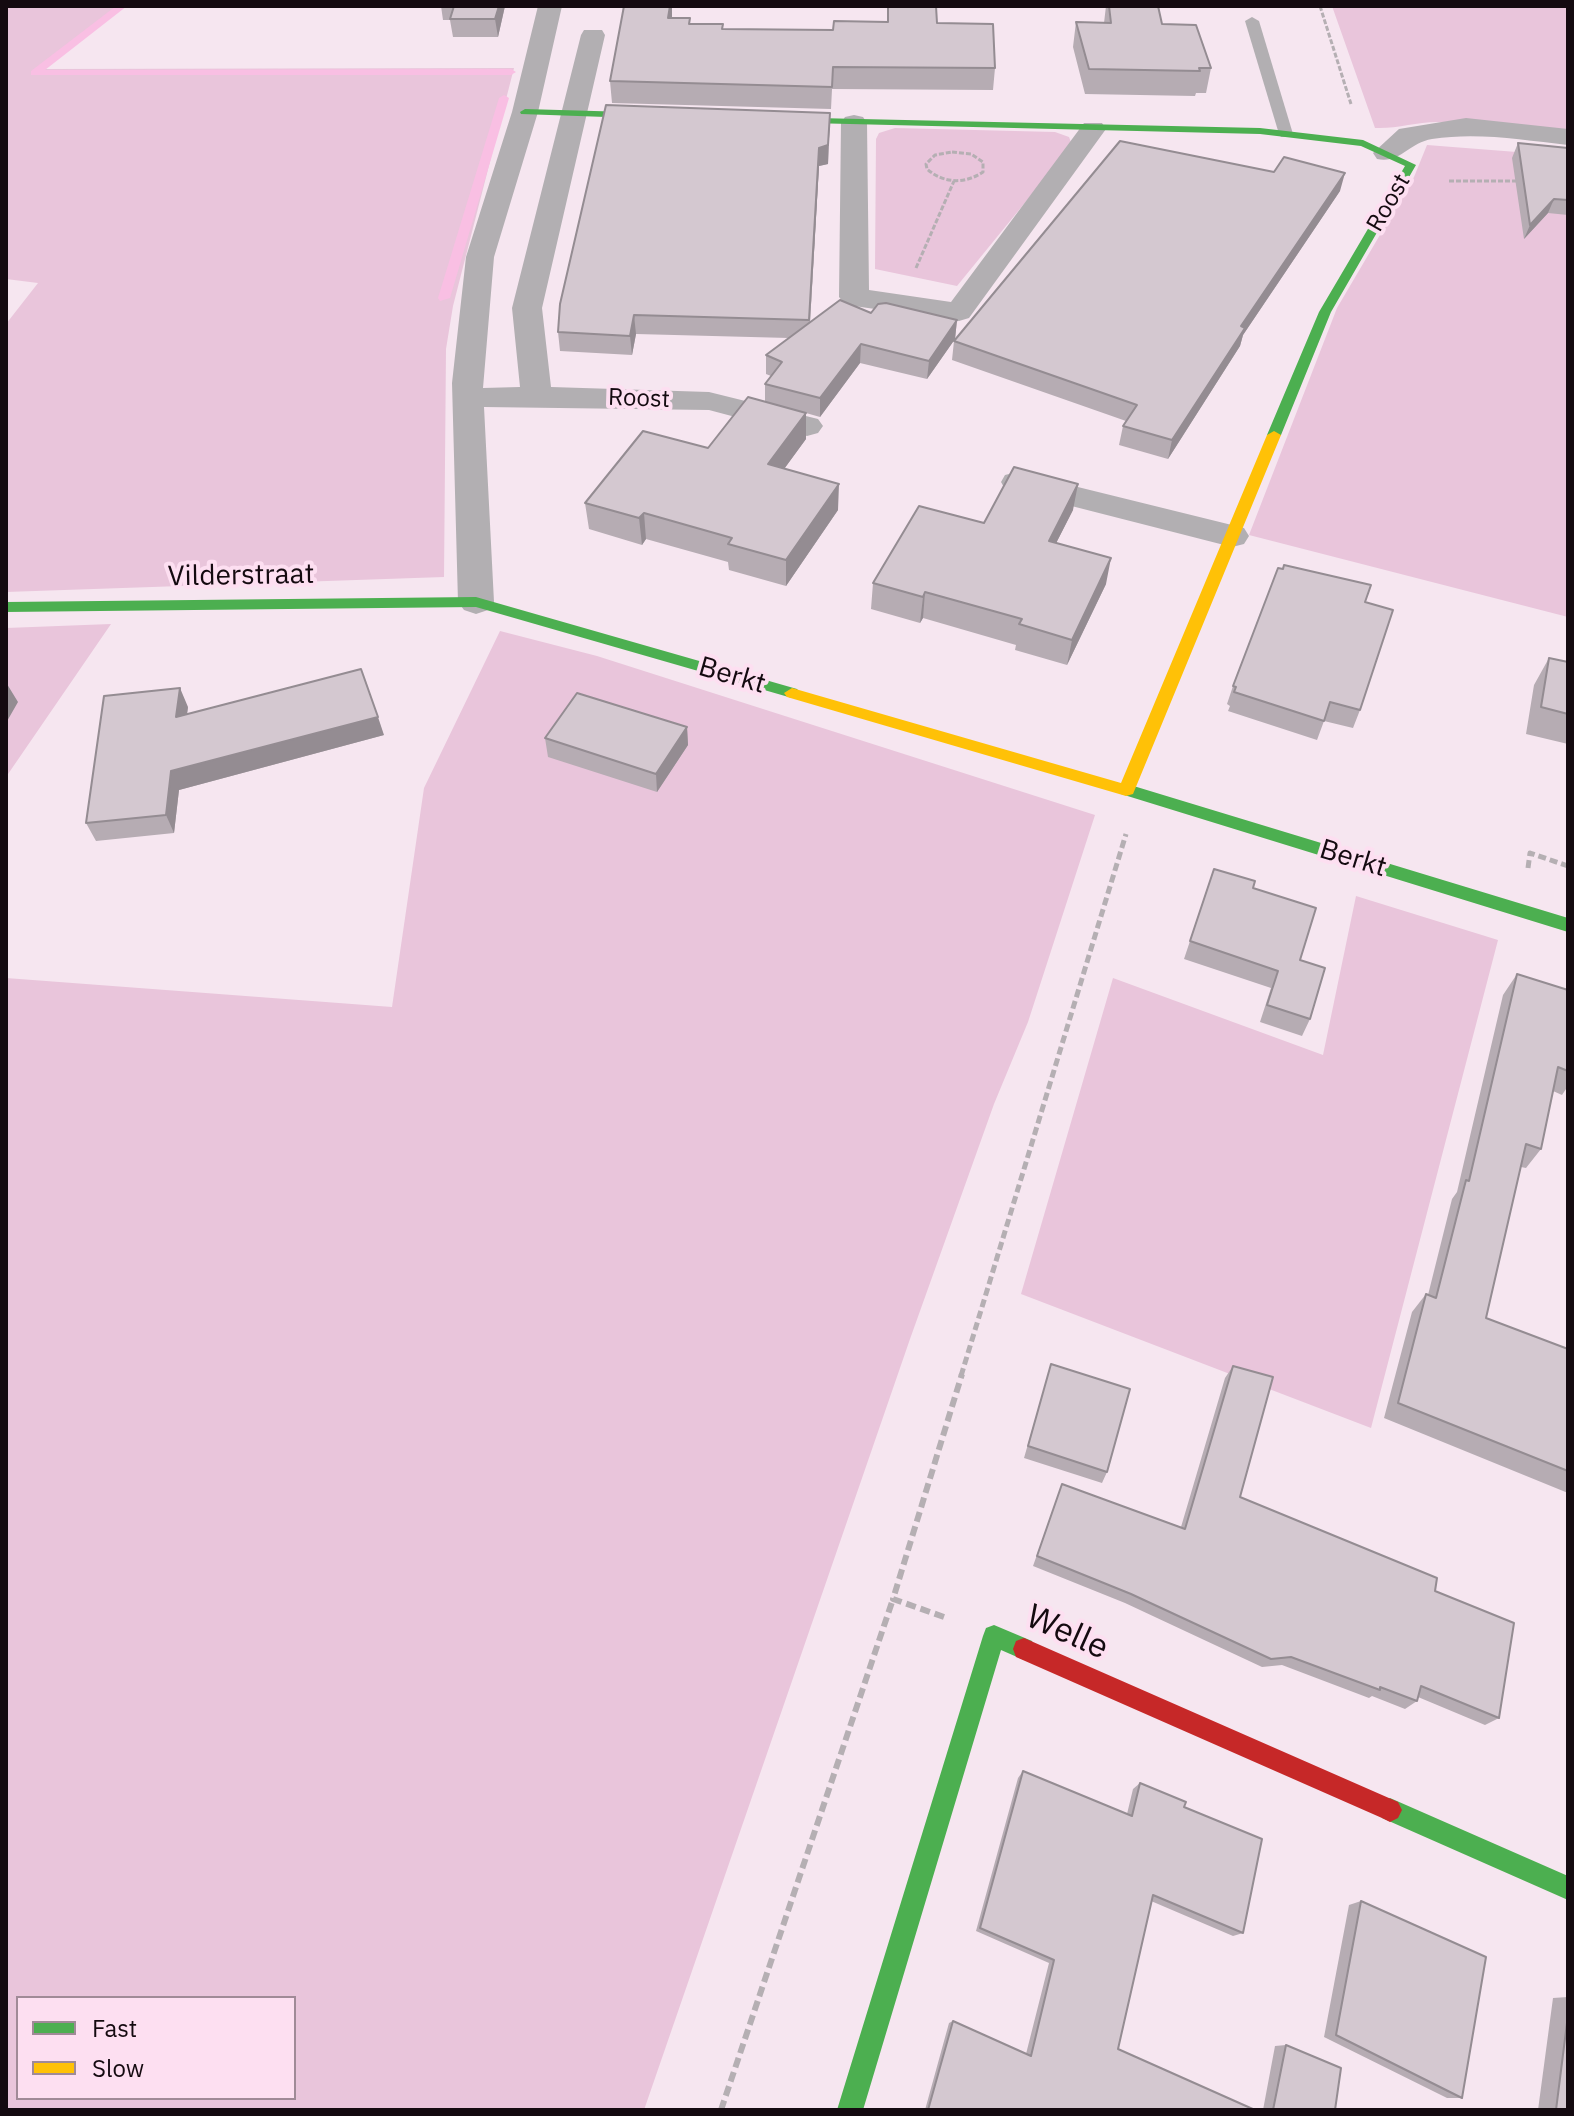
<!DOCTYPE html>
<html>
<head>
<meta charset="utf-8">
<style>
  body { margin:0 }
  #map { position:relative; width:1574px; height:2116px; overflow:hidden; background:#f6e6f0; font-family:"IBM Plex Sans",sans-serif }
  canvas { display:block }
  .frame { position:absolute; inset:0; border:8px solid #140a10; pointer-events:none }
  .legend { position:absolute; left:16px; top:1996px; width:280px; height:104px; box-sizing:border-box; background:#fddff1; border:2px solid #a08a97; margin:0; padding:10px 14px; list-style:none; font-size:24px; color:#140a10 }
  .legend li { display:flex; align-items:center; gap:16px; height:40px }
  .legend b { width:40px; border:2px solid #a08a97 }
</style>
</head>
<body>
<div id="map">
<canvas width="1574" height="2116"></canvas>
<div class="frame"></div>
<ul class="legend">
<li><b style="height:10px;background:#4caf50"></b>Fast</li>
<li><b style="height:10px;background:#ffc107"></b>Slow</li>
</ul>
</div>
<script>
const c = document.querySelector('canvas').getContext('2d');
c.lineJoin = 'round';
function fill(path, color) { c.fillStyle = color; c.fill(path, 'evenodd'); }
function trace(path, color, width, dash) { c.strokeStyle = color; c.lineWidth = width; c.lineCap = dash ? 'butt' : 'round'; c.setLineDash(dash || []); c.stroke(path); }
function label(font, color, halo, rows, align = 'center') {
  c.font = font + ' "IBM Plex Sans",sans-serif'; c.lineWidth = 8; c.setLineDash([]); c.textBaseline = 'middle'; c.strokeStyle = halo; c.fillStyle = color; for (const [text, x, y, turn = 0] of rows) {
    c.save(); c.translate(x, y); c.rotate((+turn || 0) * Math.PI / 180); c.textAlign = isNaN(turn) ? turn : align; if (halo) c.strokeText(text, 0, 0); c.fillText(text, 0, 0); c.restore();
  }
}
fill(new Path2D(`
  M6,6H124L41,66L44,69L514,68L453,306L446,349L444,577L6,592V324L38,283L6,279Z
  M1332,6H1568V134C1524,128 1481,122 1437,122C1416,122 1396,129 1375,128Z
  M895,128L1055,132L1069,137L1072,145L957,286L875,269L876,139L879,133Z
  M1427,145L1568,156V617L1249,535L1337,308L1414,177Z
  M111,624L6,777V628Z
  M500,631L597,656L1095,815L1028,1022L994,1104L910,1339L644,2110H6V978L392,1007L424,788ZM18,1998H294V2098H18Z
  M1356,896L1498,940L1371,1428L1021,1294L1113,978L1323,1055Z`), '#e9c5db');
fill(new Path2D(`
  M116,6H127L45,70L511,69L516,72L511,75H31V71Z
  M504,95L509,98L450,298L440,301L438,298L499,98Z`), '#f9bfe3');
trace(new Path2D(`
  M1320,6L1351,104
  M952,152L971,154L983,162V172C965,184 944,184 927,169L926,164L935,155Z
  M1449,181H1519
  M916,268L954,181`), '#b5afb3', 3, [5, 2]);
trace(new Path2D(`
  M1528,868L1530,853L1568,866
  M961,1376L1126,834`), '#b5afb3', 5, [8, 4]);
trace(new Path2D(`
  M944,1617L893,1599L962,1374
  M721,2110L893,1599`), '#b5afb3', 6, [10, 5]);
fill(new Path2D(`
  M1252,17L1259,21L1293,134L1291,137H1281L1279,134L1245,21Z`), '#b2afb2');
fill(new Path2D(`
  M538,6H562L538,112L494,257L483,388L520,387L512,308L581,35L584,30H602L605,35L542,308L551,387L709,392L818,419L823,426L818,433L807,436L709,410L484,407L494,602L488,610L476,614L464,610L458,602L452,383L466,257L512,112Z
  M854,115L863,117L867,123L869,290L951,302L1084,123H1102L1106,129L969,318L959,321L854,306L844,303L839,297L841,123L845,117Z
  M1466,118L1568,129V145C1522,140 1478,132 1432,139C1408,143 1400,164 1377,159L1373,153L1399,129Z
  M1017,472L1244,528L1249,536L1244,544L1232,547L1005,489L1001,482L1005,475Z`), '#b2afb2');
fill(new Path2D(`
  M525,109L663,113L668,116L663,119L521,114L520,112Z
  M772,117L1260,128L1363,140L1416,165L1331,312L1281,435L1274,439L1267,435L1319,312L1405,166L1361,146L1260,134L768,122V118Z
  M476,597L797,689L800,693L792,698L476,607L6,612V602Z
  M1127,784L1568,918V932L1121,794L1119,790L1121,786Z
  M994,1625L1032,1641L1035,1649L1032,1657L1024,1660L1001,1650L863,2110H837L983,1636L986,1628Z
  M1390,1798L1568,1876V1900L1382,1818L1378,1810L1382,1802Z`), '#4caf50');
fill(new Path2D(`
  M1274,431L1281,435L1133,794L1126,796L787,697L784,693L792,688L1121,783L1267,435Z`), '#ffc107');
fill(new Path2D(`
  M1024,1638L1398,1802L1402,1810L1398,1818L1390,1822L1382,1818L1016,1657L1013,1649L1016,1641Z`), '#c62828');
fill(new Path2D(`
  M441,6H505L498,37H453L450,20H443Z
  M624,6H672V18L690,24L723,29L833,30L887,22V6H936L937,23L995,68L993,90L832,89L831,109L612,103L610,81Z
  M1106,6H1158L1162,24L1211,68L1206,93H1196L1195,96L1085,94L1073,47L1076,22L1104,23Z
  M830,113L828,164L819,166L810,322L871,313L957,320L955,339L927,379L860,363L820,417L806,413V439L784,469L838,510L786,586L729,570L728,562L646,539L642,545L589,529L585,503L708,448L765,402V384L771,376L766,374V355L789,338L636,334L632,355L560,351L558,332Z
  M1518,143L1568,148V215L1548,213L1524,239L1512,158Z
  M1340,191L1243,335L1240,346L1168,459L1119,445L1123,426L1126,421L952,360L954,341Z
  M1073,510L1056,543L1106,584L1067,665L1015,650L1016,645L923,618L920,623L871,609L873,583L984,523Z
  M1365,602L1360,710L1353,728L1324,721L1317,740L1228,711L1230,706L1227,704L1233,686Z
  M1549,658L1568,662V744L1526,734L1534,685Z
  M188,707L187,714L384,735L179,790L174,833L96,841L86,823Z
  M687,727L688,745L657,792L548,757L545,738Z
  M1214,869L1253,888L1300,960L1310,1019L1302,1036L1260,1022L1271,988L1184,959Z
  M1517,974L1568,990V1086L1562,1095L1553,1091L1541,1149L1526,1168L1521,1167L1486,1318L1568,1349V1493L1384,1418L1412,1312L1426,1294L1428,1295L1452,1199L1457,1192L1503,995Z
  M1051,1364L1107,1472L1102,1483L1024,1458Z
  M1233,1366L1240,1497L1435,1591L1499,1718L1485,1725L1418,1697L1417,1701L1405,1709L1372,1696L1369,1698L1282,1665L1262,1667L1125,1603L1033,1566L1062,1484L1181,1527L1225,1378Z
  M1023,1771L1127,1814L1133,1789L1140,1783L1184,1807L1243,1933L1233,1936L1151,1901L1118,2049L1255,2110H925L949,2023L953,2021L1026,2054L1049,1963L976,1931L1018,1778Z
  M1361,1901L1462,2098H1447L1324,2037L1349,1905Z
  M1568,1997V2110H1538L1553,1998Z
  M1286,2045L1335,2110H1263L1275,2046Z`), '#b6acb3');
fill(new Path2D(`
  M499,6H505L498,37L495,19Z
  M670,6H672V16L669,39L668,18Z
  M830,113L828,164L819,166L809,339L819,148Z
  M1345,173L1340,191L1243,335L1240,346L1168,459L1172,440L1241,326Z
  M1554,199L1548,213L1524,239L1530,225Z
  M634,315L636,334L632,355L630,336Z
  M957,320L955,339L927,379L929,361Z
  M861,344L860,363L820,417V398Z
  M806,413V439L768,491V464Z
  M839,484L838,510L786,586V560Z
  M1078,484L1073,510L1044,567L1049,541Z
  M644,513L646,539L642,545L639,518Z
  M1111,558L1106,584L1067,665L1072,640Z
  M925,592L923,618L920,623L923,597Z
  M7,684L18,702L6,723V686Z
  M180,688L188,707L184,735L176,717Z
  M378,717L384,735L179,790L174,833L166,815L171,771Z
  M687,727L688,745L657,792L656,774Z`), '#948c92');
const building = new Path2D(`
  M454,6H499L495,19H450Z
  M624,6H670L668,18H690L689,24H723L722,29L833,30L834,21L888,22V6H936L937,23L993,24L995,68L833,67L832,87L610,81Z
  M1109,6H1158L1162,24L1196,25L1211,68H1199L1200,71L1089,69L1076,22L1111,23Z
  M606,105L830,113L828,145L819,148L809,320L634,315L630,336L558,332L560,304Z
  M1120,141L1274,172L1284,157L1345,173L1241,326L1245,328L1172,440L1123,426L1137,405L954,341Z
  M1518,143L1568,148V200L1554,199L1530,225Z
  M840,300L871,313L878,304L886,303L957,320L929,361L861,344L820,398L765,384L782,362L766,355Z
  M748,397L806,413L768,464L839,484L786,560L728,544L732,538L644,513L639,518L585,503L643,431L708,448Z
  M1014,467L1078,484L1049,541L1111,558L1072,640L1019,624L1022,619L925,592L923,597L873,583L919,506L984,523Z
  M1284,565L1371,585L1365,602L1393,610L1360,710L1330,702L1324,721L1234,692L1236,687L1233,686L1278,568L1283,569Z
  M1549,658L1568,662V714L1541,707Z
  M361,669L378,717L171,771L166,815L86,823L104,696L180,688L176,717Z
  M577,693L687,727L656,774L545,738Z
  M1214,869L1255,881L1253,888L1316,908L1300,960L1325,968L1310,1019L1267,1005L1278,971L1190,941Z
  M1517,974L1568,990V1071L1558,1067L1541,1149L1526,1144L1486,1318L1568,1349V1471L1398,1403L1426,1294L1436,1298L1466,1180L1469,1181Z
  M1051,1364L1130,1389L1107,1472L1028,1446Z
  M1233,1366L1273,1377L1240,1497L1437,1578L1435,1591L1514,1623L1499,1718L1421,1686L1417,1701L1380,1687V1690L1291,1657L1271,1659L1131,1594L1037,1556L1062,1484L1185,1529Z
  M1023,1771L1132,1816L1140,1783L1186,1802L1184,1807L1262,1839L1243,1933L1153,1895L1118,2049L1255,2110H928L953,2021L1031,2056L1054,1960L980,1928Z
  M1361,1901L1486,1957L1462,2098L1336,2035Z
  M1568,2015V2110H1556Z
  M1286,2045L1341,2068L1335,2110H1273Z`);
fill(building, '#d4c8d0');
trace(building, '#948c92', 2);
label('24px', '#140a10', '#fddff1', [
  ["Roost",1389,203,-60],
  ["Roost",639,399,2]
]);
label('28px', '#140a10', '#fddff1', [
  ["Vilderstraat",241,576,-1],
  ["Berkt",732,676,16],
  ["Berkt",1353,859,17]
]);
label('34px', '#140a10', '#fddff1', [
  ["Welle",1067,1633,24]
]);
</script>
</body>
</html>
